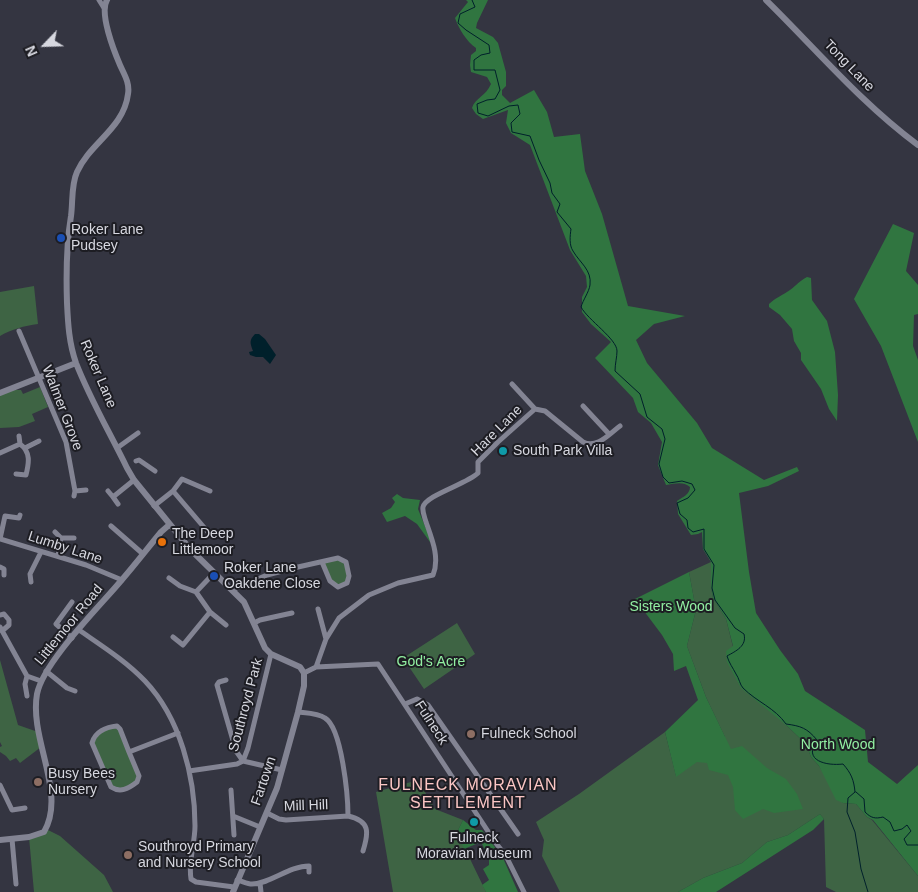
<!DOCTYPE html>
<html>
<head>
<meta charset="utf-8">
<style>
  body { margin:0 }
  #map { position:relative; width:918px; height:892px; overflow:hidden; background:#343541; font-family:Arial,sans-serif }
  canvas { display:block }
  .north { position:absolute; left:20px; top:20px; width:50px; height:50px; -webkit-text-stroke:4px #1d1d23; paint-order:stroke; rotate:246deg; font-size:14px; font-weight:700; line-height:20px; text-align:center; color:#d7d8e0 }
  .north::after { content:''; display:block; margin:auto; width:18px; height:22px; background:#d7d8e0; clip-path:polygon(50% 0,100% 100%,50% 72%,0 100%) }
</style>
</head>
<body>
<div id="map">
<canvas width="918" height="892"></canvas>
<div class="north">N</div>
</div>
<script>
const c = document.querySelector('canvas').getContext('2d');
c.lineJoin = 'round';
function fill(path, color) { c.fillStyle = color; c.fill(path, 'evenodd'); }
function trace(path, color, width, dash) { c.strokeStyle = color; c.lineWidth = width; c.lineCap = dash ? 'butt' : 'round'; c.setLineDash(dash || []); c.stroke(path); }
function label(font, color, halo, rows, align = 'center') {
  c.font = font + ' Arial,sans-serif'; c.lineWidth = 4; c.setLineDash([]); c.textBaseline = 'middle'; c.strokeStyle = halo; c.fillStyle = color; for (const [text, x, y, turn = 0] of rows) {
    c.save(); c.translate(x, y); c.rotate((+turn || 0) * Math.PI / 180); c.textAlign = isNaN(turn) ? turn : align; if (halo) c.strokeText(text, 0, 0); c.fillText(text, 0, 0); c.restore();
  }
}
fill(new Path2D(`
  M34,286L38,324C24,326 12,329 0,336V292Z
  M40,387L48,407L32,414L35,421L19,427L0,428V393L6,390H21L23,394Z
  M341,559L348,570L347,583L335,586L322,562Z
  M711,562V587L713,598L726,619L733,647L787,726L806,744L811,757L819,766L843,803L856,804L867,817L872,820L918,876V892H836L826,887L824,819L820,814L788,835L767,842L742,863L703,878L678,892H560L542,856L544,840L536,822L579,794L665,732L676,776L725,737L706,697L687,646L696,610L689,572Z
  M457,623L475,654L424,689L403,658Z
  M0,660L18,725L38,732L41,747L20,763L16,758L10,761L6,756L0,752V747L2,746L0,742Z
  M117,726L139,776L137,782L122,790L111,787L92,743L96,734Z
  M418,780L435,809L463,820L457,832L486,892H393L376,792Z
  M46,829L60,836L104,875L113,892H34L29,837Z`), '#3e6444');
fill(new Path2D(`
  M466,0H488L477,23L476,28L493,37L498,43L506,72V86L502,90V95L510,103L534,90L547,112L554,137L580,134L585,171L602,214L628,306L685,316L654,324L636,340L647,363L697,423L712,448L764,480L797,467L799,471L768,486L739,493L749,572L756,613L780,650L798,674L805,691L865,730L868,762L897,784L918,765V876L873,820L867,817L856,804L843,803L836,800L819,766L811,757L806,744L787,726L741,688L727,662L726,651L733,646L726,619L713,598L711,587V562L703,549L702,532L698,534L691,535L678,514L677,501C683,497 690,494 690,487C683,481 674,484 666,485L658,465L662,442L651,423L638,412L633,398L595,358L611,342L591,324L582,312V297L587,287L586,276L570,250L530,145L511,133L506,123L508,110L483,119L476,114L472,108C475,98 486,96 491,84L487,77L471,72L470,65L471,55L476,51V48C466,41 459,29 455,18L468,2Z
  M893,224L914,233L906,271L918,285V314L914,315L913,346L918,360V442L881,346L854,299Z
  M807,277L811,278L812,300L827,321L835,352L838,395L837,421L829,409L821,389L801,360V353L794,341L792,329L780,315L769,307V304C775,298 783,295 790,290C797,285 798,282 807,277Z
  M397,494L403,498L420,500L418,509L431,541L430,542L417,524L405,516L387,522L382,513L391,508L395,502L392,498Z
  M689,572L696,610L687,646L706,697L731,749L742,746L767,768L786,779L797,794L803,809L774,813L763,809L743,819L735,810L733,787L728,775L709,770L707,763L697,762L676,777L665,732L698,700L686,666L674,671L673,654L662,635L635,599Z
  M820,814L824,819L813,830L716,892H678L703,878L742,863L767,842L788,835Z
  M463,820L476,830H482L503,858L518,892H486L482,885L489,880L483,869L489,865V858L481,842L464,849L457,832Z`), '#307540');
fill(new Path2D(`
  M255,334H259L265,339L276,355L270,364L263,357H256L250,355L249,352L253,351C250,343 249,340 255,334Z`), '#00202b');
trace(new Path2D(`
  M472,0L475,7L460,14L458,23L466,30L489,45L490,53L481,55L474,60V70H495L500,90L495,99L487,100L477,104L478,113L488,116L509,106L518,105L520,114L511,123L512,132L530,136L539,160L550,183L552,193L560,204L557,212L571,229C570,236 569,245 573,251C580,263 592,270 590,285C589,292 583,300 581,307C588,320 617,339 617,351C617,357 615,364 615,371L640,394L647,417L662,429L665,439L659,464L663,477L669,483L682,481L692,484L695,490L688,498L677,503L680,514L687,520L688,528L693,532L704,529V549L714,565L712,588L715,600L735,628L744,634C747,646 736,651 727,656C729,663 733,668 736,674C739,678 740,685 743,688C757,702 775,708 786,724C801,726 807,728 817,740C802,761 827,766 843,764C851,773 854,780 855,792
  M855,792L848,798L847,812L855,832L861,869L868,892
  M856,792L864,799L865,812C871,818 875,819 883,817L890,822L894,831L902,829L907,825L911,831L904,839L907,845H918`), '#00202b', 1);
trace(new Path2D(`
  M99,0L104,8
  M19,331L66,442L75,491L74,496
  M512,384L535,409
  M583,406L609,434
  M535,409L545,411L583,442C597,449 609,434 620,426
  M19,436L20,444
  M25,448L39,441
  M117,448L138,433
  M0,453L20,444C31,452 29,463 26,475L16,474
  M136,461L139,460L155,471
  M75,491L86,490
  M108,491L113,497
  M173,491L208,532
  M118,504L113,497L134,480
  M154,506L173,491L182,479L210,491
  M111,526L143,554
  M55,532L61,538
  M0,539L86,565L122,580
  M0,539L5,516L19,518L20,515
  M58,556L61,538H74
  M0,567L4,569V575
  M169,578L180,586L196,592L210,612L226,625
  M31,582L30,574L41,552
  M232,590L267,575L298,567L338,558L346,562L349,576L347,583L338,587L330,581L322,562
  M196,592L214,573
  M72,602L56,624L72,638
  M318,609L326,639
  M0,615L4,614L9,620V625L2,631
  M254,623L260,620L292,613
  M0,627L27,676L41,681
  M79,630C102,646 126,661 145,681C180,718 195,776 195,826C195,843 188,862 191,879L196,882L234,887
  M173,637L183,645L210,612
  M316,667L326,639L339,618L369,595L398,583L433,575C440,558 432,539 426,522C425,518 422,512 423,507C426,495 467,484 478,473V462L498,442L535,409
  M46,671L67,688L75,691
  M304,673L316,667L378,664L495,842L506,856L524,892
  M27,676L25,684L27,696
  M226,680L219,682L217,685L236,751L243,761
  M405,704L417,699L428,705L518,834
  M298,712C307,713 318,713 325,718C342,728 348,797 348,816
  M129,752L120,729L117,726C106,727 95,732 92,743L111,787C120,793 128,789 137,782L139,776L129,752L178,733
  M243,761L248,748L271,654
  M243,761L282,770
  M189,771L237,764L243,761
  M0,785L12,810L25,808
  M231,790L234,835
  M267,813L279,819L286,820L348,816C370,821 369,832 363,851
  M233,816L260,827
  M12,839L16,884
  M237,880C242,881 247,884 252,884C270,884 289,866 309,866V872
  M260,883L261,892`), '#838493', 5);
trace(new Path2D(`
  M107,0C99,13 114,51 120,65C124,74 130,83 128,94C124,128 90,143 77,172C71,185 73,202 71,216C66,246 66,273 67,303C68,324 69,343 76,363C90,399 110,433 127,468L134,480L190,549L244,602L265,648L271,654L300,667L304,673V686L298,712L277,788L233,892
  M766,0C816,49 861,103 918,145
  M0,393L76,363
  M0,840L29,837L44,832C67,793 29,739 37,694C43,663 98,608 120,582C134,566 147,549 161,532L169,525`), '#838493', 6);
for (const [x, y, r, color] of [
  [61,238,5,"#1a4fb4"],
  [503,451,5,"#0f9aa8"],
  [162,542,5,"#e8710a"],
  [214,576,5,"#1a4fb4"],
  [471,734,5,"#8d6e63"],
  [38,782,5,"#8d6e63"],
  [474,822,5,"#0f9aa8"],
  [128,855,5,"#8d6e63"]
]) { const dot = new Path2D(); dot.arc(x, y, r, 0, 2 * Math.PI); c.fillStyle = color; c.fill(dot); trace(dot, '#1d1d23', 2); }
label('14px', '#d7d8e0', '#1d1d23', [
  ["Tong Lane",849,66,46],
  ["Roker Lane",98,374,67],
  ["Walmer Grove",62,408,69],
  ["Hare Lane",497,431,-45],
  ["Lumby Lane",65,548,18],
  ["Littlemoor Road",69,625,-51],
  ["Southroyd Park",246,705,-75],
  ["Fulneck",431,723,57],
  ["Fartown",264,781,-71],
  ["Mill Hill",306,806,-2]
]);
label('14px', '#d7d8e0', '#1d1d23', [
  ["Roker Lane",71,230],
  ["Pudsey",71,246],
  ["South Park Villa",513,451],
  ["The Deep",172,534],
  ["Littlemoor",172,550],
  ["Roker Lane",224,568],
  ["Oakdene Close",224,584],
  ["Fulneck School",481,734],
  ["Busy Bees",48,774],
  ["Nursery",48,790],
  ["Fulneck",474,838,"center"],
  ["Moravian Museum",474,854,"center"],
  ["Southroyd Primary",138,847],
  ["and Nursery School",138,863]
], 'left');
label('14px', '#92efa2', '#1d1d23', [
  ["Sisters Wood",671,607],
  ["God's Acre",431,662],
  ["North Wood",838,745]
]);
c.letterSpacing = '1px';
label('16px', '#fbc6c4', '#1d1d23', [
  ["FULNECK MORAVIAN",468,786],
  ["SETTLEMENT",468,804]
]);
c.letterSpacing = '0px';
</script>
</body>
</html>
